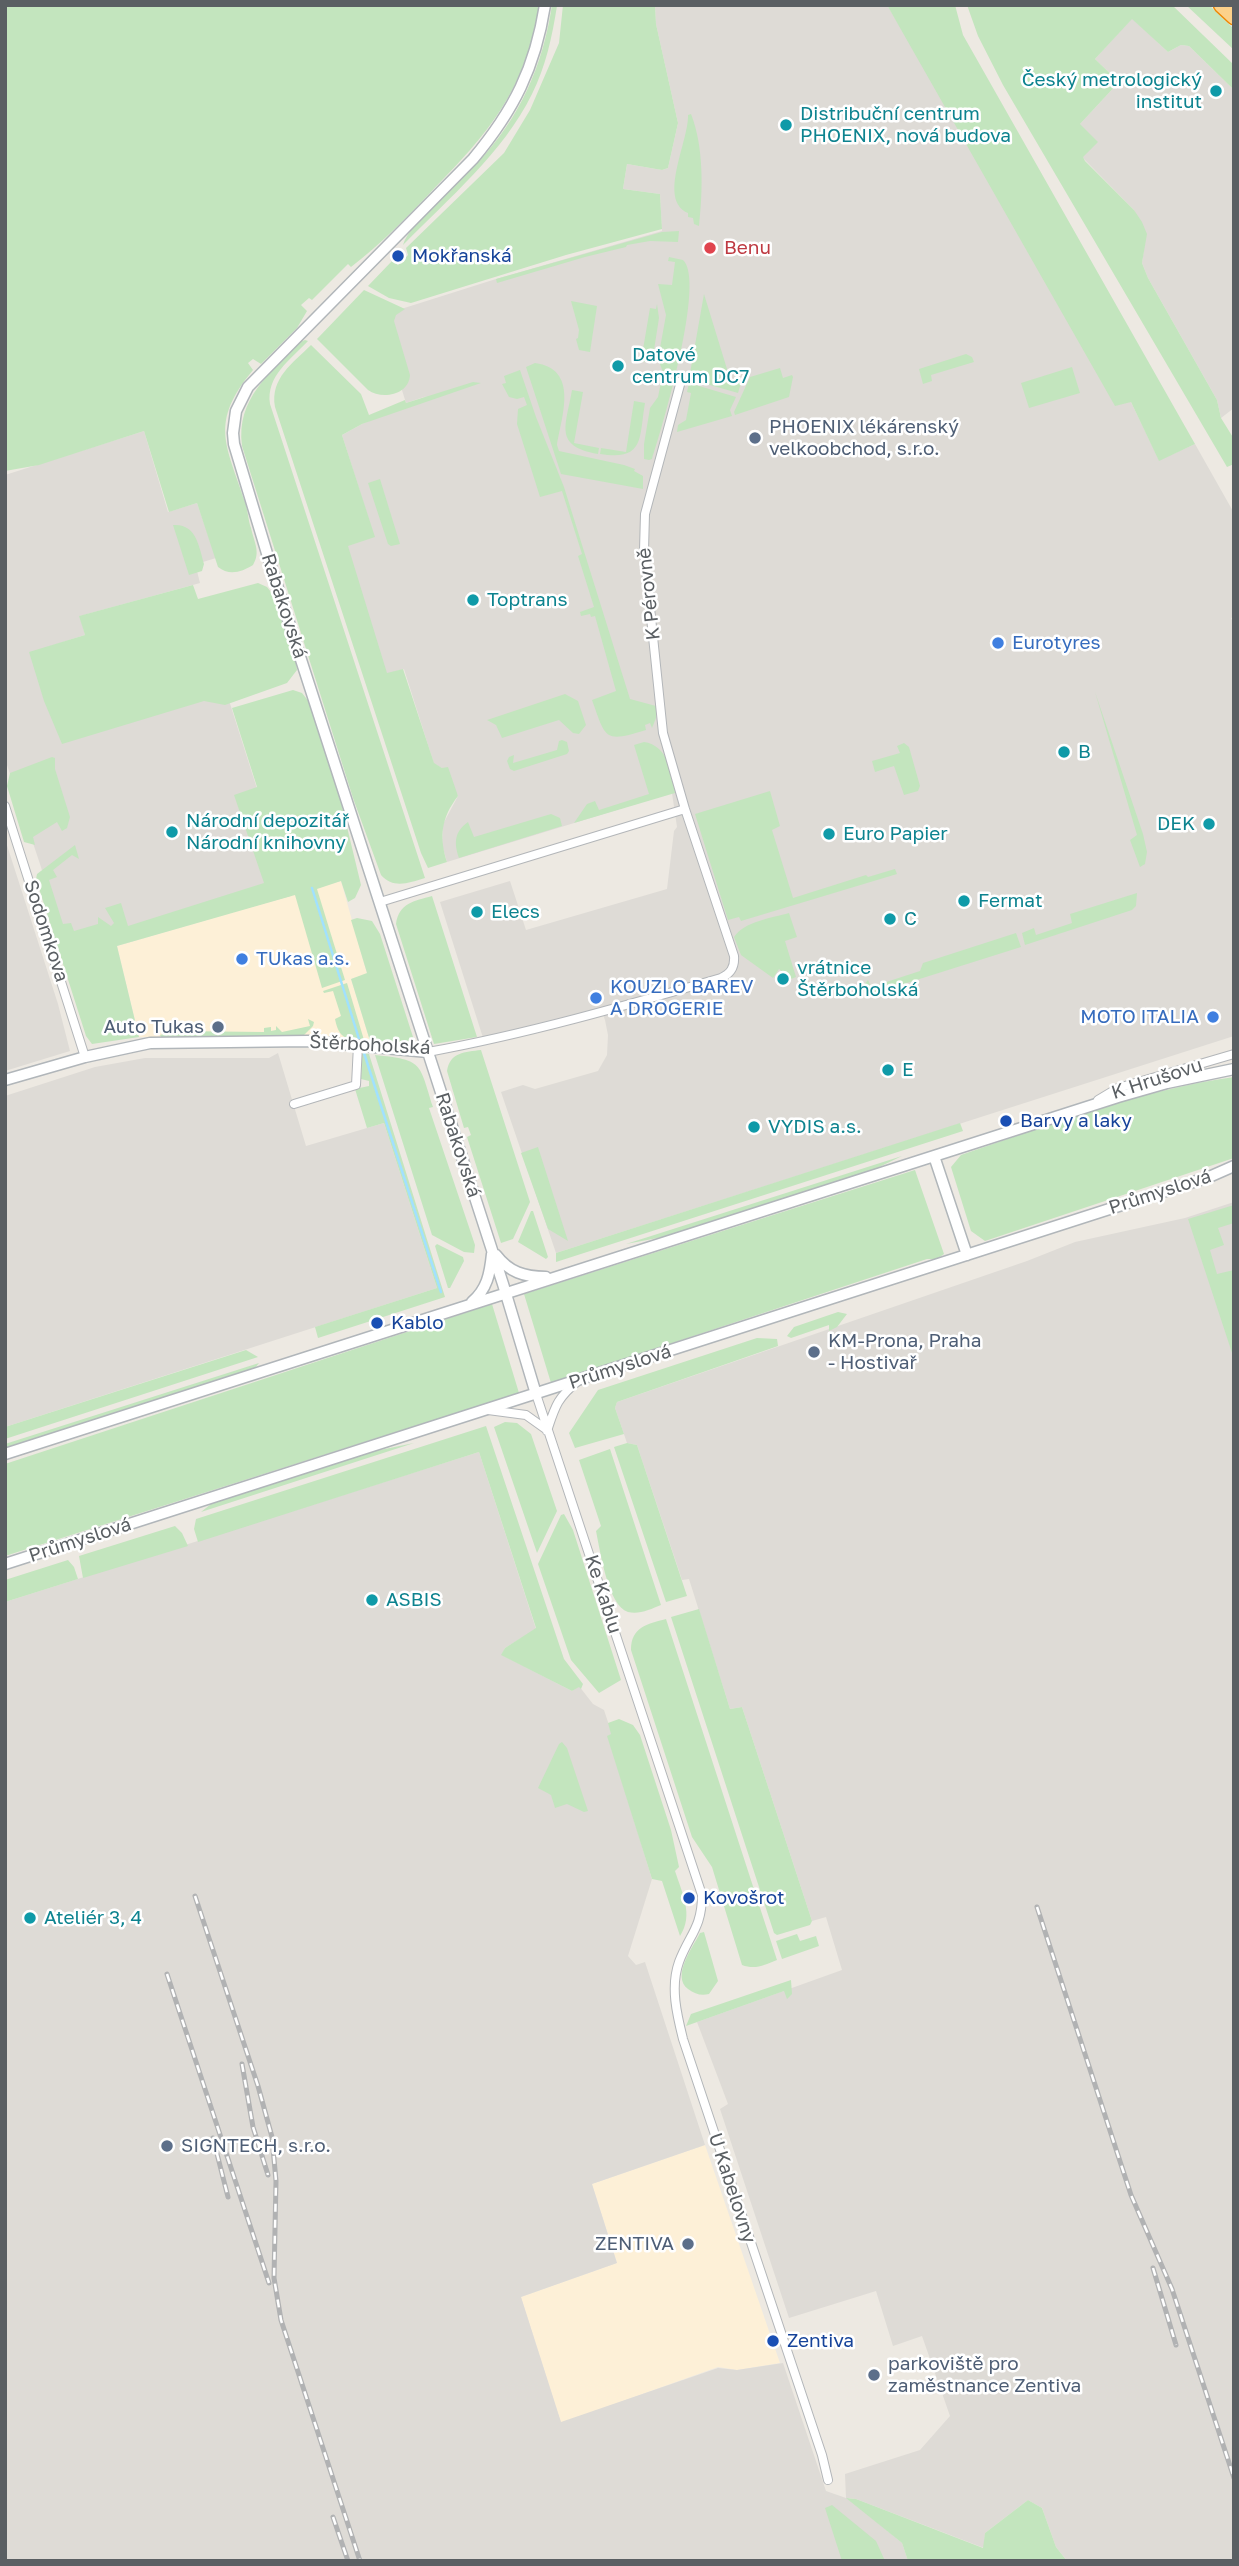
<!DOCTYPE html>
<html>
<head>
<meta charset="utf-8">
<style>
  body { margin:0 }
  #map { position:relative; width:1239px; height:2566px; overflow:hidden; background:#ede9e2; font-family:"Golos Text",sans-serif }
  canvas { display:block }
  .frame { position:absolute; inset:0; border:7px solid #5a5f63; pointer-events:none }
</style>
</head>
<body>
<div id="map">
<canvas width="1239" height="2566"></canvas>
<div class="frame"></div>
</div>
<script>
const c = document.querySelector('canvas').getContext('2d');
c.lineJoin = 'round';
function fill(path, color) { c.fillStyle = color; c.fill(path, 'evenodd'); }
function trace(path, color, width, dash) { c.strokeStyle = color; c.lineWidth = width; c.lineCap = dash ? 'butt' : 'round'; c.setLineDash(dash || []); c.stroke(path); }
function label(font, color, halo, rows, align = 'center') {
  c.font = font + ' "Golos Text",sans-serif'; c.lineWidth = 5; c.setLineDash([]); c.textBaseline = 'middle'; c.strokeStyle = halo; c.fillStyle = color; for (const [text, x, y, turn = 0] of rows) {
    c.save(); c.translate(x, y); c.rotate((+turn || 0) * Math.PI / 180); c.textAlign = isNaN(turn) ? turn : align; if (halo) c.strokeText(text, 0, 0); c.fillText(text, 0, 0); c.restore();
  }
}
fill(new Path2D(`
  M341,881L367,974L351,979L370,1041L317,1036L139,1037L117,946Z
  M705,2145L780,2363L737,2370L718,2367L561,2423L521,2297L617,2263L592,2184Z`), '#fdf0d7');
fill(new Path2D(`
  M655,5H887L1131,402L1159,460L1195,444L1234,513V617L1231,618L1234,624V1036L556,1253L501,1092L523,1085L535,1089L598,1071L607,1055L608,1035L605,1020L602,1012L484,1041L440,902L510,881L526,930L667,889L674,831L677,827L672,793L447,862L442,845L443,824L458,796L442,768L434,764L404,669L380,676L338,541L372,530L342,435L362,424L427,396L406,403L379,316L496,279L662,231L660,194L623,189L627,164L662,170L668,168L678,123L656,24Z
  M1132,18L1168,52L1181,45L1189,46L1234,90V408L1221,418L1217,400L1148,278L1142,263L1144,249L1134,210L1083,158L1079,125L1119,82L1095,59Z
  M144,431L168,512L197,503L216,558L203,562L197,571L200,583L80,616L85,635L29,653H214L291,896L66,958L41,867L5,759V475Z
  M5,839L58,1004L70,1051L5,1071Z
  M278,1053L306,1146L384,1123L437,1288L5,1427V1096L95,1067L145,1058H269Z
  M1234,1202V2561H1067L1056,2547L1042,2508L1028,2500L985,2533L984,2548L856,2499L848,2498L902,2543L908,2561H5V1602L479,1452L536,1629L505,1648L502,1655L572,1691L579,1686L593,1704L604,1710L612,1734L608,1736L652,1879L628,1956L636,1965L645,1962L705,2145L592,2184L617,2263L521,2297L561,2422L718,2368L737,2370L783,2363L826,2491L846,2498L845,2474L920,2450L950,2416L922,2336L893,2346L876,2291L789,2318L720,2109L728,2104L697,2022L842,1970L826,1917L812,1921L742,1707L730,1709L689,1579L682,1580L637,1445L627,1443L615,1408L617,1402L1027,1261L1075,1242L1185,1218Z`), '#dedbd6');
fill(new Path2D(`
  M5,5H539C525,92 489,132 430,193C405,219 380,245 351,267L348,264L312,300L309,298L301,305L307,311L297,328L261,364L253,359L248,363L253,370C209,423 226,444 245,502C248,510 248,520 251,528C254,542 261,552 253,565C242,572 229,576 218,567L197,503L169,512L144,431L39,465L5,471Z
  M552,5L557,6C552,37 546,66 532,94C503,153 449,198 403,245C409,223 460,181 478,162C520,118 543,65 552,5Z
  M563,5H655L656,24L678,123L668,168L662,170L627,164L623,189L660,194L662,229L566,255L411,303L389,298L368,286L392,261L398,265L408,255L406,248L504,153L530,110L559,43Z
  M887,5H955L963,35L1195,444L1159,461L1131,402L1115,406Z
  M967,5H1172L1234,65V90L1189,46L1181,45L1168,52L1132,19L1095,59L1119,82L1080,124L1098,142L1083,157L1085,161L1134,210L1142,222L1147,234L1142,263L1148,278L1217,400L1221,418L1234,439V464L1227,467L1003,85L978,36Z
  M1186,5H1209L1234,29V50Z
  M691,114C704,147 703,190 699,226L694,224L693,218L688,217V213C657,200 689,141 688,115Z
  M679,231L678,242L650,241L627,245L626,247L585,257L497,283L496,279L662,232Z
  M669,257L683,260C706,281 662,428 652,459L649,460L644,459V444L650,408L658,397L663,372L658,359L666,315L658,284L672,285L675,262L668,261Z
  M364,290L405,309L396,315L394,321L410,375C409,395 382,400 368,390L317,339Z
  M704,294L731,382L742,380L738,393L689,379Z
  M571,301L597,306L590,352L579,350L576,339L578,338L579,330Z
  M657,304L659,318L652,363L641,361L650,308L656,309Z
  M305,340L308,341C290,360 266,376 270,404L425,878C409,883 393,889 381,875L353,798L242,446C236,398 270,374 300,342Z
  M311,345L361,394L369,415L405,400L406,403L473,382L481,383L362,424L342,435L375,537L348,546L387,673L403,669L434,763L442,768L448,767L458,796C441,818 439,837 447,862L428,868L421,853L275,407C270,378 293,363 311,345Z
  M966,354L972,357L974,362L931,375L932,381L923,384L919,369Z
  M535,363C579,369 562,415 557,445L559,451L624,465L635,469L634,471L643,476V489L561,474L526,367Z
  M1072,367L1080,393L1029,408L1021,383Z
  M780,368L783,378L792,375L793,377L789,397L735,415L734,412L750,377Z
  M520,370L536,417L564,487L630,699L656,706V718L652,728L650,723L645,725L646,730C604,743 606,739 592,700L616,691L595,616L591,617L590,614L581,616L580,612L594,607L578,556L582,554L562,491L540,497L517,424L518,409L527,405L524,397L517,399L509,397L502,384L506,383L504,376Z
  M689,383L736,397L730,410L732,416L677,432L678,425L686,420L691,393L687,392Z
  M572,390L583,392L574,443L599,448L598,454C553,446 566,426 572,390Z
  M634,401L645,403C639,438 645,461 600,454L601,448L626,452Z
  M380,479L400,544L391,546L388,544L368,483Z
  M173,525C196,523 199,546 204,564L202,571L189,575Z
  M258,583L267,587L271,592L296,660L297,670L287,683L225,705L204,701L62,744L44,701L29,652L85,635L79,616L193,585L198,599Z
  M293,690L302,693L310,703L341,802L361,885L355,898L348,902L341,881L317,889L345,980L322,988L295,895L117,946L139,1037L92,1044L86,1036L36,879L37,874L75,845L79,859L72,855L53,870L57,877L49,880L63,924L71,923L74,931L98,924V917L111,926L114,923L105,908L121,903L128,926L264,883L234,795L257,787L232,708Z
  M1095,692L1143,834L1147,852L1145,864L1140,867L1130,840L1137,835Z
  M565,694L578,701L586,725L579,734L573,733L559,720L502,738L496,725L487,720Z
  M562,740L567,742L569,751L567,754L514,771L510,769L507,761L509,757L514,755L513,763L557,750L559,741Z
  M644,742C667,745 674,774 675,793L574,823L587,804L595,801L599,810L649,794L634,745Z
  M904,743L909,747L920,786L918,791L904,795L894,766L875,772L872,761L900,753L897,746Z
  M52,757L55,758V769L70,817L67,828L62,831L57,822L33,837L35,845L24,842L7,786L10,773Z
  M770,791L780,826L772,830L793,898L866,875L868,877L895,869L897,874L741,921L739,917L728,920L695,814Z
  M551,814L560,818L562,826L459,858C454,843 454,832 468,822L474,837Z
  M1137,893L1136,906L1132,910L1025,945L1022,933L1034,928L1036,935L1072,923L1070,914Z
  M432,896L477,1037L434,1044L396,924C399,903 414,901 432,896Z
  M789,913L797,937L785,941L796,977L791,979L779,969L773,978L741,955L734,937C745,921 772,918 789,913Z
  M357,918L372,921L380,934L413,1037L407,1044L370,1041L351,979L367,973L351,920Z
  M1016,933L1021,947L872,994L864,993L862,987L868,980L871,987L920,971L923,963Z
  M347,983L364,1040C346,1039 339,1039 335,1019L341,1016L333,991L324,993L323,991Z
  M308,1019L314,1022L313,1026L303,1036L161,1037L160,1035L176,1031L264,1032V1028L271,1027V1031L276,1030V1026L282,1032L310,1026Z
  M481,1050L530,1202L513,1239L501,1243L467,1137L471,1135L468,1127L464,1128L447,1071C450,1052 465,1052 481,1050Z
  M362,1053L369,1054L445,1297L318,1338L315,1327L437,1288L384,1123L367,1128L355,1089L369,1086V1081L361,1079Z
  M375,1055C423,1060 419,1062 433,1107L429,1108L475,1245L474,1253L464,1252L432,1235Z
  M1234,1077V1158L985,1241L971,1231L951,1167L961,1155C1050,1125 1140,1090 1234,1077Z
  M960,1123L963,1131L556,1262V1253Z
  M538,1147L568,1241L548,1229L521,1153Z
  M902,1156L873,1170L663,1237L626,1244Z
  M915,1170L944,1254L937,1259H927L551,1383L524,1294Z
  M1234,1205V1223L1218,1228L1224,1245L1210,1250L1217,1274L1234,1270V1359L1188,1219Z
  M531,1211H533L548,1257L546,1259L518,1242Z
  M437,1244L463,1257L464,1261L450,1288H448L435,1246Z
  M492,1304L519,1393L5,1556V1464Z
  M838,1312L847,1314L837,1327L829,1331V1325L791,1338L787,1336L794,1327Z
  M757,1338L777,1339L778,1346L617,1402L615,1408L624,1434L575,1448L569,1433L598,1390Z
  M246,1350L258,1357L5,1439V1427Z
  M259,1363L255,1368L5,1448V1444Z
  M505,1422L517,1423L531,1434L557,1511L537,1553L494,1427Z
  M486,1426L564,1659L583,1684L581,1689L579,1687L572,1691L501,1655L505,1648L536,1628L479,1452L198,1542L194,1529L196,1519Z
  M414,1443L201,1512L211,1504L375,1451Z
  M627,1443L637,1445L687,1596L666,1602L614,1447Z
  M610,1449L661,1605C651,1609 639,1615 628,1612C608,1606 600,1550 596,1531L601,1526L579,1460Z
  M564,1514L573,1530L621,1680L599,1693L571,1660L538,1564L561,1515Z
  M175,1526L182,1533L188,1546L83,1578L79,1556Z
  M68,1560L74,1567L78,1579L5,1602V1580Z
  M699,1609L730,1709L742,1707L812,1921L810,1925L777,1935L774,1933L671,1617Z
  M666,1619L777,1960C765,1965 755,1970 742,1965L712,1867L692,1837L631,1650C631,1627 647,1624 666,1619Z
  M619,1719L633,1725L640,1735L671,1830L679,1867L675,1871C682,1893 694,1915 680,1936L662,1881L652,1879L607,1736L611,1734L608,1723Z
  M562,1742L567,1748L588,1811L584,1812L567,1804L555,1808L551,1795L538,1788L559,1744Z
  M704,1932L718,1981L709,1994C701,1996 695,1994 688,1989C671,1976 693,1947 700,1933Z
  M797,1934L800,1941L816,1936L819,1946L782,1959L776,1941Z
  M791,1980L792,1994L787,1999L784,1991L686,2026L691,2014Z
  M846,2498L856,2499L983,2548L985,2533L1028,2500L1042,2508L1056,2547L1067,2561H908L902,2543Z
  M832,2505L876,2541L885,2561H842L825,2508Z`), '#c3e5be');
trace(new Path2D(`
  M312,888L359,1039
  M364,1053L441,1292`), '#a1e1fe', 2.5);
const street = new Path2D(`
  M5,806L85,1057
  M380,902L685,809
  M428,1052C527,1034 624,1006 721,978C730,974 735,968 734,956L685,809L663,733L644,550L645,514L681,381
  M1098,1100L1118,1088L1234,1054
  M294,1104L356,1085L358,1045
  M536,1394L702,1895C702,1928 689,1935 679,1962C670,1987 677,2015 683,2039L822,2455L828,2480
  M488,1410L526,1415L547,1430
  M547,1431C555,1407 557,1398 578,1381`);
const secondary = new Path2D(`
  M5,1080L85,1057L150,1043L308,1041L428,1052
  M934,1156L967,1255
  M496,1255C509,1272 524,1277 546,1277
  M472,1302C487,1289 490,1274 492,1254
  M536,1394L503,1284L272,570L234,444L233,433L236,411L248,387L473,159C514,110 535,68 545,5
  M5,1454L1118,1097L1167,1083L1234,1069
  M5,1564L1209,1177L1234,1166`);
const highway = new Path2D(`
  M1221,5L1234,17`);
trace(street, '#b3b6b9', 10);
trace(secondary, '#b1b6ba', 13);
trace(highway, '#ed8702', 17);
trace(street, '#fff', 8);
trace(secondary, '#fff', 10);
trace(highway, '#fcd18a', 14);
const rail = new Path2D(`
  M195,1896L258,2086L272,2137L276,2181L274,2278L281,2320L360,2561
  M1037,1907L1131,2195L1172,2289L1234,2478
  M167,1974L269,2283
  M242,2064L253,2127L268,2175
  M213,2138L228,2197
  M1153,2268L1176,2345
  M333,2517L348,2561`);
trace(rail, '#b1b2b3', 5);
trace(rail, '#fff', 2.5, [8]);
for (const [x, y, r, color] of [
  [1216,91,7,"#0f9aa8"],
  [786,125,7,"#0f9aa8"],
  [710,248,7,"#e0444e"],
  [398,256,7,"#1a4fb4"],
  [618,366,7,"#0f9aa8"],
  [755,438,7,"#5c6f8a"],
  [473,600,7,"#0f9aa8"],
  [998,643,7,"#3f7fe0"],
  [1064,752,7,"#0f9aa8"],
  [1209,824,7,"#0f9aa8"],
  [172,832,7,"#0f9aa8"],
  [829,834,7,"#0f9aa8"],
  [964,901,7,"#0f9aa8"],
  [477,912,7,"#0f9aa8"],
  [890,919,7,"#0f9aa8"],
  [242,959,7,"#3f7fe0"],
  [783,979,7,"#0f9aa8"],
  [596,998,7,"#3f7fe0"],
  [1213,1017,7,"#3f7fe0"],
  [218,1027,7,"#5c6f8a"],
  [888,1070,7,"#0f9aa8"],
  [1006,1121,7,"#1a4fb4"],
  [754,1127,7,"#0f9aa8"],
  [377,1323,7,"#1a4fb4"],
  [814,1352,7,"#5c6f8a"],
  [372,1600,7,"#0f9aa8"],
  [689,1898,7,"#1a4fb4"],
  [30,1918,7,"#0f9aa8"],
  [167,2146,7,"#5c6f8a"],
  [688,2244,7,"#5c6f8a"],
  [773,2341,7,"#1a4fb4"],
  [874,2375,7,"#5c6f8a"]
]) { const dot = new Path2D(); dot.arc(x, y, r, 0, 2 * Math.PI); c.fillStyle = color; c.fill(dot); trace(dot, '#fff', 2.5); }
label('19px', '#0d838f', '#fff', [
  ["Český metrologický",1202,80,"right"],
  ["institut",1202,102,"right"],
  ["Distribuční centrum",800,114],
  ["PHOENIX, nová budova",800,136],
  ["Datové",632,355],
  ["centrum DC7",632,377],
  ["Toptrans",487,600],
  ["B",1078,752],
  ["Národní depozitář",186,821],
  ["Národní knihovny",186,843],
  ["DEK",1195,824,"right"],
  ["Euro Papier",843,834],
  ["Fermat",978,901],
  ["Elecs",491,912],
  ["C",904,919],
  ["vrátnice",797,968],
  ["Štěrboholská",797,990],
  ["E",902,1070],
  ["VYDIS a.s.",768,1127],
  ["ASBIS",386,1600],
  ["Ateliér 3, 4",44,1918]
], 'left');
label('19px', '#be3a42', '#fff', [
  ["Benu",724,248]
], 'left');
label('19px', '#164399', '#fff', [
  ["Mokřanská",412,256],
  ["Barvy a laky",1020,1121],
  ["Kablo",391,1323],
  ["Kovošrot",703,1898],
  ["Zentiva",787,2341]
], 'left');
label('19px', '#4e5e75', '#fff', [
  ["PHOENIX lékárenský",769,427],
  ["velkoobchod, s.r.o.",769,449],
  ["Auto Tukas",204,1027,"right"],
  ["KM-Prona, Praha",828,1341],
  ["- Hostivař",828,1363],
  ["SIGNTECH, s.r.o.",181,2146],
  ["ZENTIVA",674,2244,"right"],
  ["parkoviště pro",888,2364],
  ["zaměstnance Zentiva",888,2386]
], 'left');
label('19px', '#5a5f63', '#fff', [
  ["K Pérovně",649,594,-96],
  ["Rabakovská",284,606,72],
  ["Sodomkova",46,931,72],
  ["Štěrboholská",370,1045,3],
  ["K Hrušovu",1157,1079,-18],
  ["Rabakovská",458,1145,72],
  ["Průmyslová",1160,1192,-18],
  ["Průmyslová",620,1367,-18],
  ["Průmyslová",80,1540,-18],
  ["Ke Kablu",603,1594,72],
  ["U Kabelovny",732,2188,72]
]);
label('19px', '#366cbe', '#fff', [
  ["Eurotyres",1012,643],
  ["TUkas a.s.",256,959],
  ["KOUZLO BAREV",610,987],
  ["A DROGERIE",610,1009],
  ["MOTO ITALIA",1199,1017,"right"]
], 'left');
</script>
</body>
</html>
